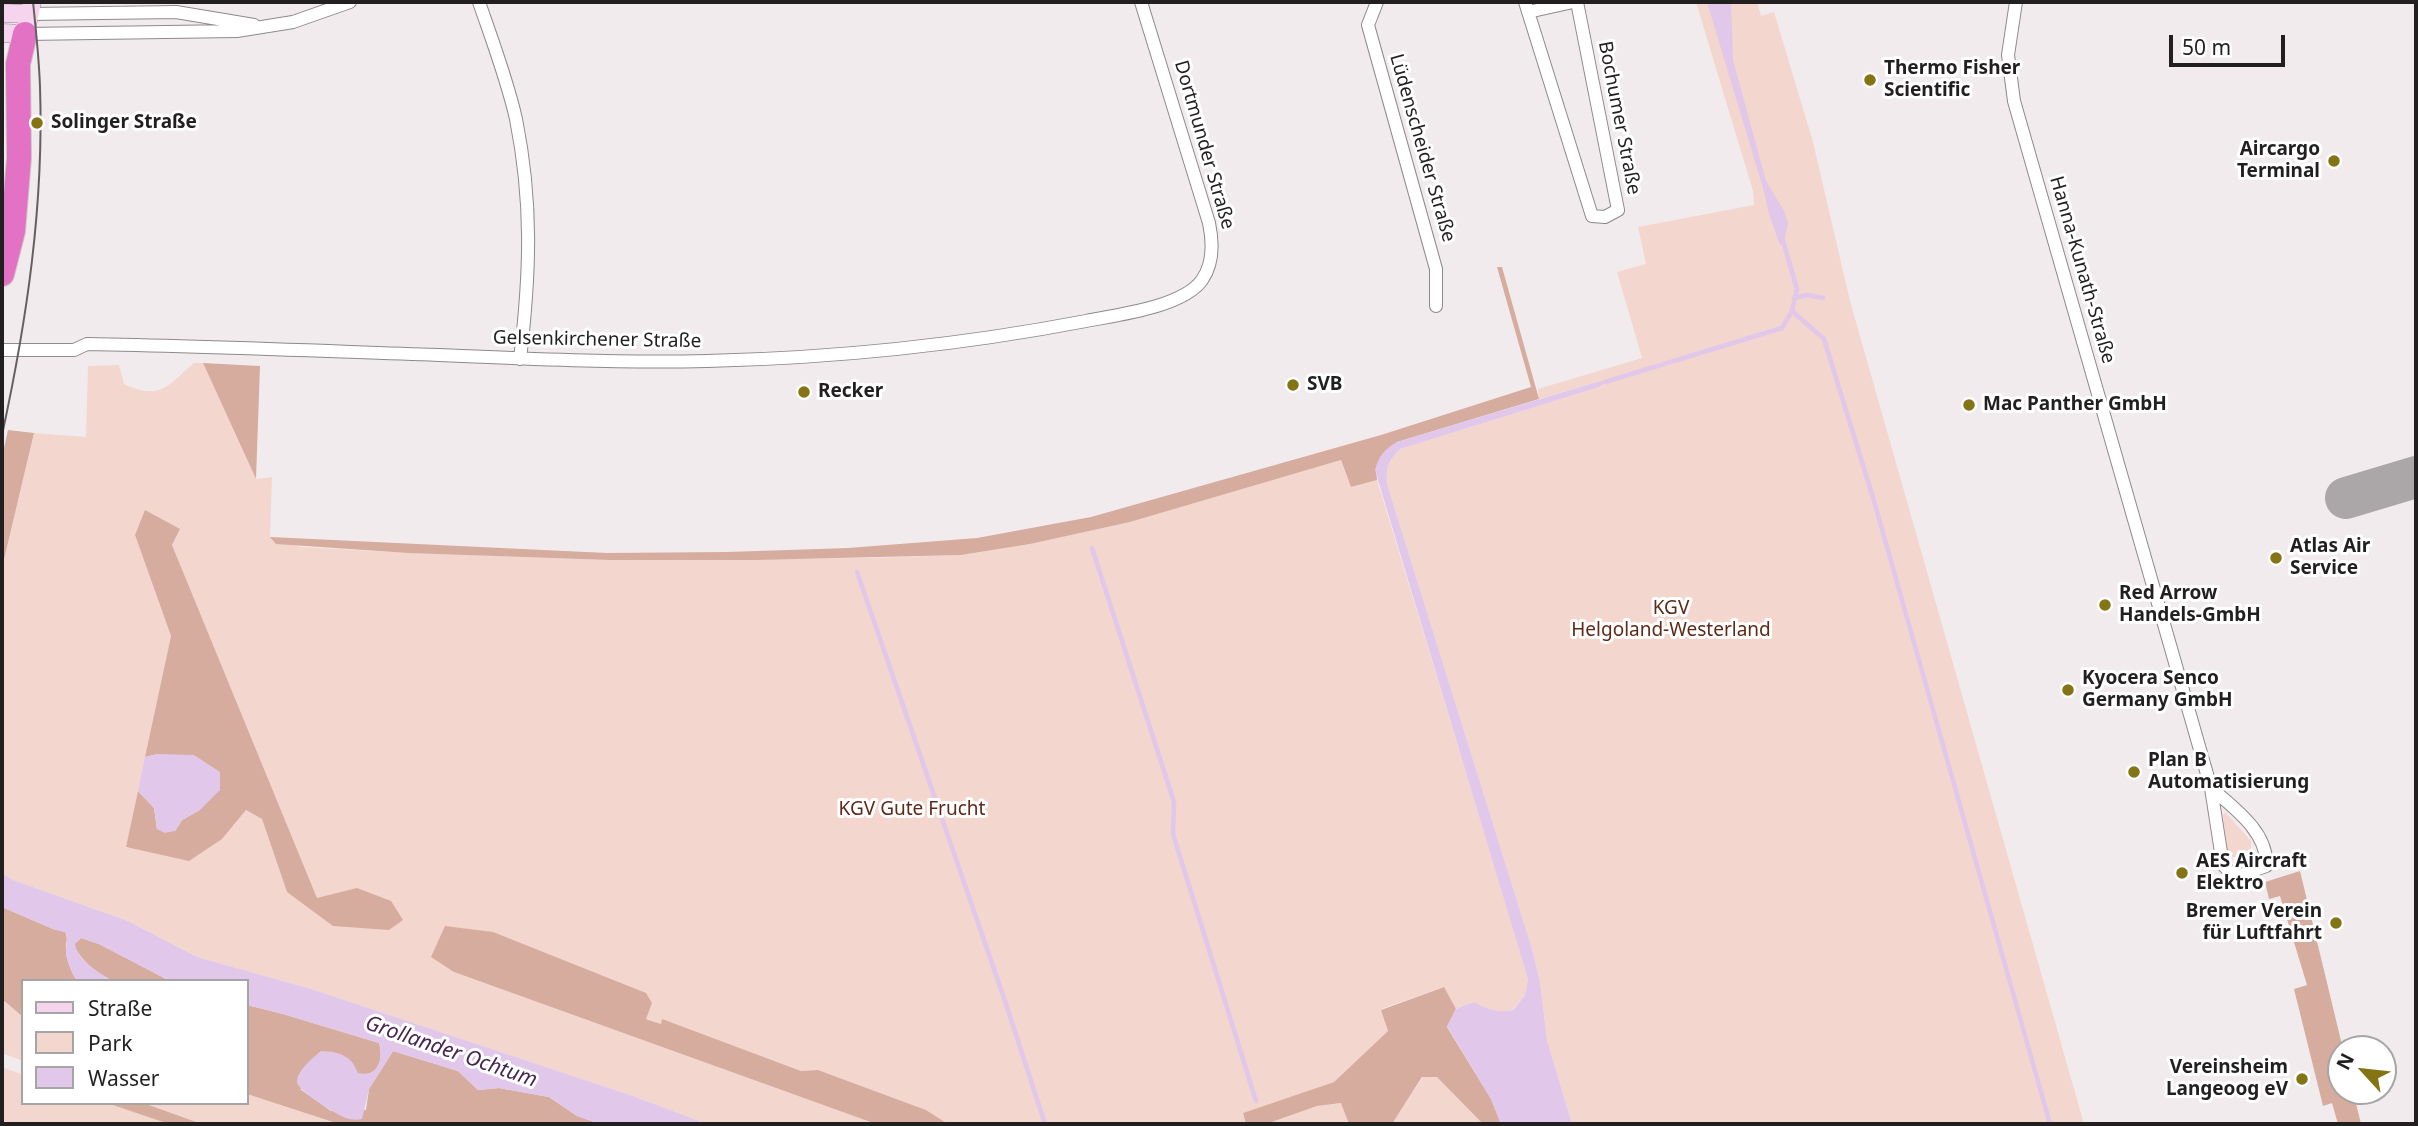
<!DOCTYPE html>
<html>
<head>
<meta charset="utf-8">
<style>
  body { margin:0 }
  #map { position:relative; width:2418px; height:1126px; overflow:hidden; background:#f2ebed; font-family:"Noto Sans",sans-serif }
  canvas { display:block }
  .frame { position:absolute; inset:0; border:4px solid #211f1f; pointer-events:none }
  .legend { position:absolute; left:21px; top:979px; width:228px; height:126px; box-sizing:border-box; background:#fff; border:2px solid #a6a5a5; margin:0; padding:9px 12px; list-style:none; font-size:21px; color:#211f1f }
  .legend li { display:flex; align-items:center; gap:14px; height:35px }
  .legend b { width:35px; border:2px solid #a6a5a5 }
  .north { position:absolute; left:2327px; top:1035px; width:70px; height:70px; box-sizing:border-box; background:#fff; border:2px solid #a6a5a5; border-radius:50%; rotate:297deg; font-size:19px; font-weight:700; line-height:28px; text-align:center; color:#211f1f }
  .north::after { content:''; display:block; margin:auto; width:24px; height:32px; background:#847416; clip-path:polygon(50% 0,100% 100%,50% 72%,0 100%) }
  .scale { position:absolute; left:2169px; top:35px; width:116px; height:32px; box-sizing:border-box; border:4px solid #211f1f; border-top:0; padding-left:9px; font-size:21px; line-height:24px; white-space:nowrap; color:#211f1f; -webkit-text-stroke:5px #fff; paint-order:stroke }
</style>
</head>
<body>
<div id="map">
<canvas width="2418" height="1126"></canvas>
<div class="frame"></div>
<ul class="legend">
<li><b style="height:9px;background:#f7d4ed"></b>Straße</li>
<li><b style="height:19px;background:#f3d6cd"></b>Park</li>
<li><b style="height:19px;background:#e1c7e9"></b>Wasser</li>
</ul>
<div class="north">N</div>
<div class="scale">50 m</div>
</div>
<script>
const c = document.querySelector('canvas').getContext('2d');
c.lineJoin = 'round';
function fill(path, color) { c.fillStyle = color; c.fill(path, 'evenodd'); }
function trace(path, color, width, dash) { c.strokeStyle = color; c.lineWidth = width; c.lineCap = dash ? 'butt' : 'round'; c.setLineDash(dash || []); c.stroke(path); }
function label(font, color, halo, rows, align = 'center') {
  c.font = font + ' "Noto Sans",sans-serif'; c.lineWidth = 6; c.setLineDash([]); c.textBaseline = 'middle'; c.strokeStyle = halo; c.fillStyle = color; for (const [text, x, y, turn = 0] of rows) {
    c.save(); c.translate(x, y); c.rotate((+turn || 0) * Math.PI / 180); c.textAlign = isNaN(turn) ? turn : align; if (halo) c.strokeText(text, 0, 0); c.fillText(text, 0, 0); c.restore();
  }
}
fill(new Path2D(`
  M1696,2H1757L1761,16L1774,12L1813,142L1850,301L2084,1124H1572L1547,1040L1540,982L1532,949L1387,484C1386,467 1388,461 1400,449L1599,387L1608,382H1597L1539,399L1538,389L1642,358L1617,272L1646,264L1638,227L1754,205L1753,191Z
  M194,363H203L256,479L272,477L270,537L300,547L409,553L609,560L870,558L961,555L1030,544L1130,522L1341,460L1351,487L1377,480L1510,918L1528,979L1525,995L1512,1010C1497,1013 1487,1009 1474,1002L1456,1009L1443,987L1381,1009L1388,1031L1334,1082L1243,1113L1246,1124H948L926,1110L818,1070L801,1071L663,1020L661,1024L645,1018L652,1003L454,972L876,1124H707L633,1096L311,989L197,957L128,921L13,880L2,873V568L34,433L86,437L88,366L119,365L124,384C161,401 167,386 194,363ZM180,529L172,545L317,898L287,892L262,819L246,810L222,839L126,848L171,636L135,535Z
  M2225,812L2251,841V850L2245,857H2232L2227,849L2223,815Z
  M2,999L23,1017V1061L2,1053Z
  M2,1067L23,1075V1103H108L170,1124H2Z
  M1423,1077H1438L1483,1124H1392Z
  M247,1094L339,1124H202L143,1103H247Z
  M1342,1103L1349,1124H1266L1317,1106Z`), '#f3d6cd');
fill(new Path2D(`
  M1497,267H1502L1539,399L1397,442L1376,470L1377,480L1351,487L1341,460L1130,522L1030,544L961,555L755,560H609L408,553L276,544L270,537L607,553L727,552L848,548L977,538L1091,517L1381,435L1531,387Z
  M203,363L260,366L256,479Z
  M8,430L34,433L2,568V457Z
  M145,510L180,529L172,545L317,898L357,888L391,901L403,920L389,930L333,926L287,892L262,819L246,810L222,839L189,861L126,847L138,791L154,808L157,829L175,831L182,820L200,810L158,754L145,757L171,636L135,535Z
  M2300,871L2343,1049H2341V1091H2353L2361,1124H2338L2332,1103L2323,1106L2294,989L2307,985L2280,896L2269,899L2265,882Z
  M2,907L53,929L65,932C69,940 65,942 66,950C66,960 72,973 77,981H23V1017L2,999Z
  M445,926L493,932L646,993L652,1003L646,1019L661,1024L662,1019L801,1071L818,1070L926,1110L948,1124H876L454,972L431,957Z
  M81,938L99,944L170,981C155,981 129,984 114,981C101,978 77,957 74,944Z
  M1444,987L1456,1009L1447,1027L1491,1099L1501,1124H1483L1437,1077H1422L1392,1124H1349L1341,1103L1317,1106L1266,1124H1246L1243,1113L1334,1082L1388,1031L1381,1010Z
  M247,1005L283,1014L379,1043C384,1059 378,1078 358,1074L300,1089L331,1111L366,1110L369,1089L393,1051L458,1071L478,1090L499,1088L549,1097L577,1116L600,1124H339L247,1094Z
  M107,1103H143L202,1124H169Z`), '#d6ac9e');
fill(new Path2D(`
  M1707,2H1731L1733,60L1766,181L1784,211L1788,223L1784,243L1780,245L1769,214L1763,188Z
  M1609,381L1599,387L1400,449C1388,461 1386,467 1387,484L1532,949L1540,982L1547,1040L1572,1124H1501L1491,1099L1447,1026L1456,1009L1474,1002C1487,1009 1497,1013 1513,1010L1525,995L1528,979L1375,470C1379,455 1385,449 1397,442L1597,382Z
  M158,754L194,755L220,772V790L200,810L182,820L175,831L165,833L157,829L154,808L138,791L145,757Z
  M2,873L13,880L128,921L197,957L311,989L633,1096L707,1124H600L577,1116L549,1097L499,1088L478,1090L458,1071L393,1051L369,1089L362,1119C356,1120 351,1120 346,1118C337,1115 297,1090 297,1082C297,1070 313,1058 321,1051C340,1052 351,1055 358,1073C378,1078 384,1059 379,1043L283,1014L247,1005V981H170L99,944L81,938L75,944C78,962 99,972 113,981H77C72,973 66,961 66,951C66,942 69,940 65,932L53,929L2,907Z`), '#e1c7e9');
trace(new Path2D(`
  M1783,241L1797,289L1792,311L1824,339L1874,501L2050,1124
  M1794,298L1807,295L1823,298
  M1605,382L1782,328L1792,311
  M1092,548L1174,802L1173,834L1256,1101
  M857,572L1006,1004L1045,1124`), '#e1c7e9', 4.5);
trace(new Path2D(`
  M2346,498L2416,477`), '#aba6a7', 42);
const street = new Path2D(`
  M479,2C492,40 507,79 516,119C533,204 530,274 520,359
  M1377,2L1368,25L1436,269V306
  M1525,2L1592,216L1605,217L1618,210L1577,2
  M2016,2L2008,55L2014,101L2211,788L2223,865L2232,874L2241,875L2266,866C2269,833 2234,808 2211,788
  M1528,12L1573,2
  M29,14L176,12L254,25
  M25,34L237,31L293,22L350,2
  M2,350H74L87,344C204,346 321,351 438,355C528,359 617,363 707,361C834,358 961,345 1086,321C1117,315 1183,307 1202,280C1214,263 1213,242 1209,223L1141,2`);
const secondary = new Path2D(`
  M2,13L29,14
  M2,33L25,34L32,2`);
const highway = new Path2D(`
  M2,274L13,231L19,158L18,64L25,34`);
trace(street, '#8e898a', 14);
trace(secondary, '#8e898a', 19);
trace(highway, '#cac9c9', 26);
trace(street, '#fff', 12);
trace(secondary, '#f7d4ed', 18);
trace(highway, '#e371c4', 24);
trace(new Path2D(`
  M2,435C27,320 44,204 40,87C39,58 36,30 33,2`), '#646061', 2);
for (const [x, y, r, color] of [
  [1870,80,7,"#847416"],
  [37,123,7,"#847416"],
  [2334,161,7,"#847416"],
  [1293,385,7,"#847416"],
  [804,392,7,"#847416"],
  [1969,405,7,"#847416"],
  [2276,558,7,"#847416"],
  [2105,605,7,"#847416"],
  [2068,690,7,"#847416"],
  [2134,772,7,"#847416"],
  [2182,873,7,"#847416"],
  [2336,923,7,"#847416"],
  [2302,1079,7,"#847416"]
]) { const dot = new Path2D(); dot.arc(x, y, r, 0, 2 * Math.PI); c.fillStyle = color; c.fill(dot); trace(dot, '#fff', 2.5); }
label('bold 19px', '#211f1f', '#fff', [
  ["Thermo Fisher",1884,69],
  ["Scientific",1884,91],
  ["Solinger Straße",51,123],
  ["Aircargo",2320,150,"right"],
  ["Terminal",2320,172,"right"],
  ["SVB",1307,385],
  ["Recker",818,392],
  ["Mac Panther GmbH",1983,405],
  ["Atlas Air",2290,547],
  ["Service",2290,569],
  ["Red Arrow",2119,594],
  ["Handels-GmbH",2119,616],
  ["Kyocera Senco",2082,679],
  ["Germany GmbH",2082,701],
  ["Plan B",2148,761],
  ["Automatisierung",2148,783],
  ["AES Aircraft",2196,862],
  ["Elektro",2196,884],
  ["Bremer Verein",2322,912,"right"],
  ["für Luftfahrt",2322,934,"right"],
  ["Vereinsheim",2288,1068,"right"],
  ["Langeoog eV",2288,1090,"right"]
], 'left');
label('19px', '#211f1f', '#fff', [
  ["Bochumer Straße",1619,118,79],
  ["Dortmunder Straße",1204,145,74],
  ["Lüdenscheider Straße",1422,148,74],
  ["Hanna-Kunath-Straße",2082,270,74],
  ["Gelsenkirchener Straße",597,340,1]
]);
label('19px', '#5e2917', '#fff', [
  ["KGV",1671,609],
  ["Helgoland-Westerland",1671,631],
  ["KGV Gute Frucht",912,810]
]);
label('italic 21px', '#462550', '#fff', [
  ["Grollander Ochtum",451,1052,19]
]);
</script>
</body>
</html>
